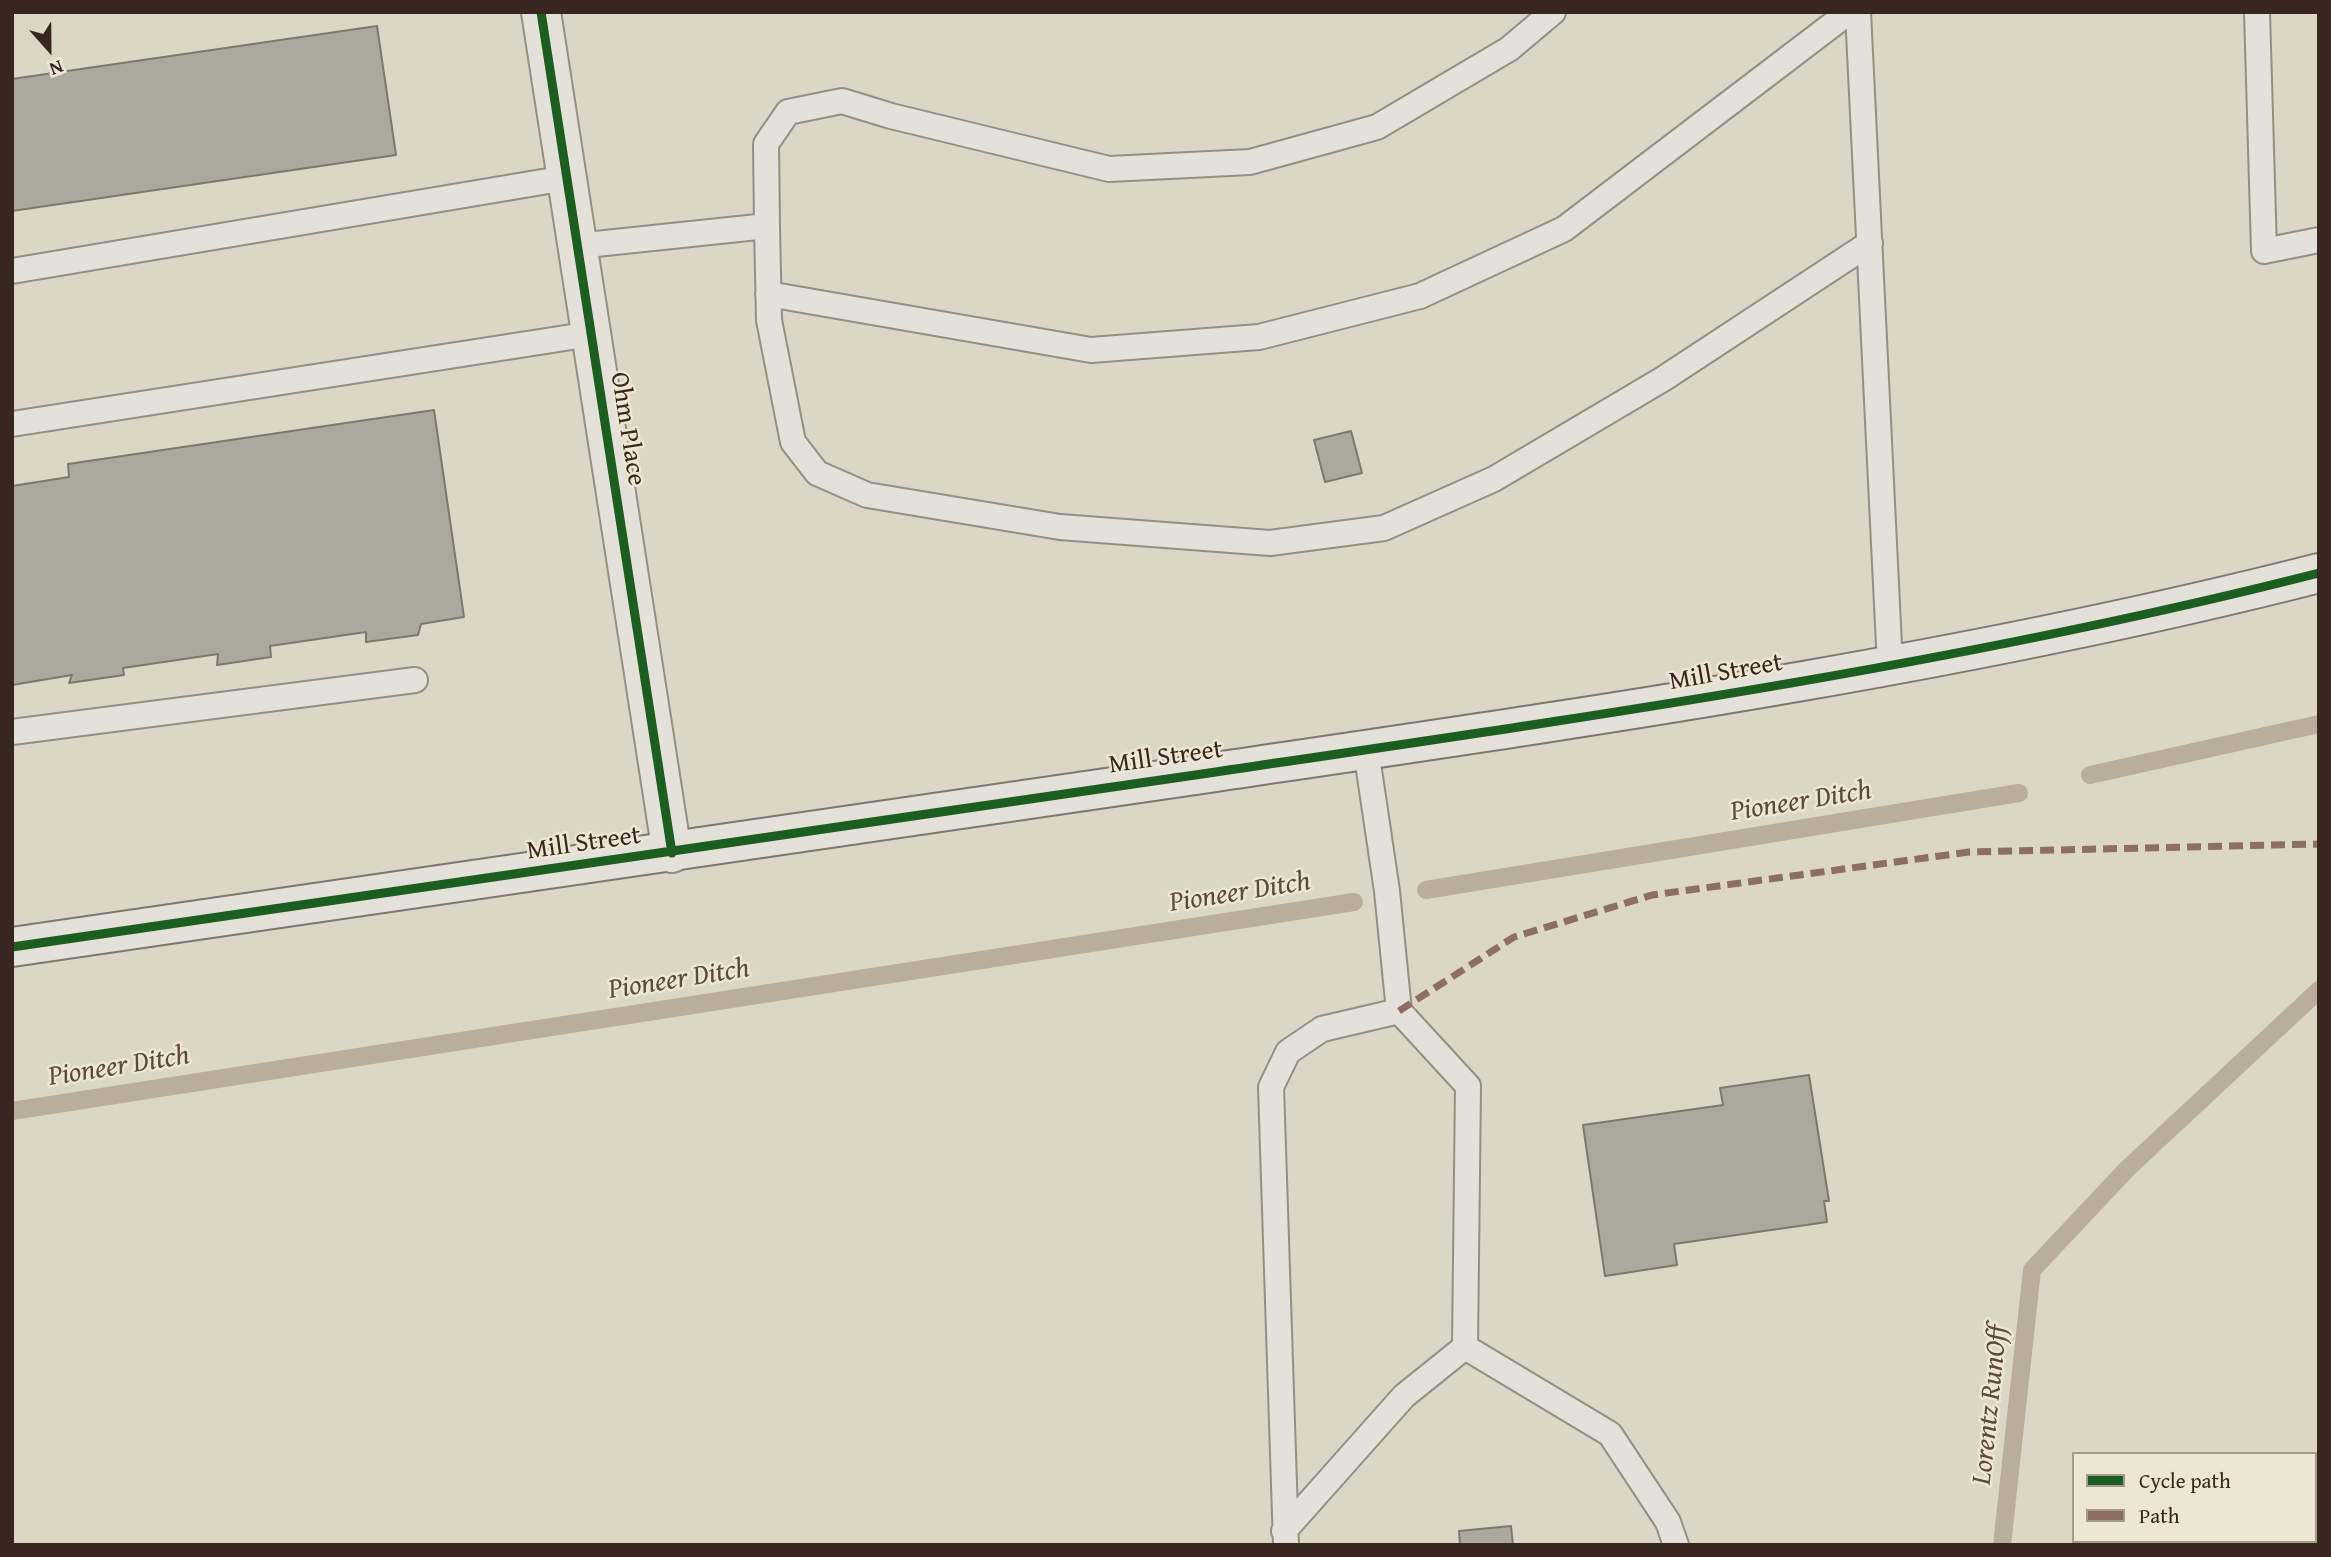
<!DOCTYPE html>
<html>
<head>
<meta charset="utf-8">
<style>
  body { margin:0 }
  #map { position:relative; width:2331px; height:1557px; overflow:hidden; background:#dcd6c7; font-family:"Gentium Book Plus",serif }
  canvas { display:block }
  .frame { position:absolute; inset:0; border:14px solid #382720; pointer-events:none }
  .legend { position:absolute; left:2072px; top:1452px; width:245px; height:91px; box-sizing:border-box; background:#ede6d5; border:2px solid #a59a8d; margin:0; padding:9px 12px; list-style:none; font-size:21px; color:#382720 }
  .legend li { display:flex; align-items:center; gap:14px; height:35px }
  .legend b { width:35px; border:2px solid #a59a8d }
  .north { position:absolute; left:14px; top:14px; width:70px; height:70px; -webkit-text-stroke:5px #ede6d5; paint-order:stroke; rotate:159deg; font-size:19px; font-weight:700; line-height:28px; text-align:center; color:#382720 }
  .north::after { content:''; display:block; margin:auto; width:24px; height:32px; background:#382720; clip-path:polygon(50% 0,100% 100%,50% 72%,0 100%) }
</style>
</head>
<body>
<div id="map">
<canvas width="2331" height="1557"></canvas>
<div class="frame"></div>
<ul class="legend">
<li><b style="height:9px;background:#1b5e20"></b>Cycle path</li>
<li><b style="height:9px;background:#8d6e63"></b>Path</li>
</ul>
<div class="north">N</div>
</div>
<script>
const c = document.querySelector('canvas').getContext('2d');
c.lineJoin = 'round';
function trace(path, color, width, dash) { c.strokeStyle = color; c.lineWidth = width; c.lineCap = dash ? 'butt' : 'round'; c.setLineDash(dash || []); c.stroke(path); }
function fill(path, color) { c.fillStyle = color; c.fill(path, 'evenodd'); }
function label(font, color, halo, rows, align = 'center') {
  c.font = font + ' "Gentium Book Plus",serif'; c.lineWidth = 5; c.setLineDash([]); c.textBaseline = 'middle'; c.strokeStyle = halo; c.fillStyle = color; for (const [text, x, y, turn = 0] of rows) {
    c.save(); c.translate(x, y); c.rotate((+turn || 0) * Math.PI / 180); c.textAlign = isNaN(turn) ? turn : align; if (halo) c.strokeText(text, 0, 0); c.fillText(text, 0, 0); c.restore();
  }
}
trace(new Path2D(`
  M2090,775L2319,724
  M1426,890L2019,793
  M12,1111L1354,902
  M2002,1545L2032,1270L2127,1169L2319,990`), '#b9ad9c', 18);
const building = new Path2D(`
  M377,26L396,155L12,211V79Z
  M434,410L464,617L421,624L418,635L366,642V632L270,646L271,657L217,665L218,654L123,668L124,675L69,683L72,675L12,685V486L69,477L68,464Z
  M1351,431L1362,473L1325,482L1314,440Z
  M1809,1075L1829,1201H1824L1827,1222L1674,1244L1677,1265L1605,1276L1583,1125L1723,1105L1720,1088Z
  M1511,1526L1513,1545H1460L1459,1531Z`);
fill(building, '#ada89e');
trace(building, '#7d7770', 2);
const lane = new Path2D(`
  M1553,12L1509,49L1377,127L1250,162L1109,169L891,116L842,101L788,112L766,144L767,226L769,320L793,442L817,473L867,495L1060,527L1270,543L1384,528L1494,479L1663,379L1870,243
  M1858,12L1890,666
  M2257,12L2264,251L2319,240
  M577,246L767,226
  M12,271L566,178
  M768,294L1091,350L1259,337L1420,296L1564,229L1849,12
  M12,424L591,334
  M12,732L415,680
  M1366,750L1387,891L1399,1011L1468,1086L1465,1347
  M1465,1347L1610,1434L1668,1522L1676,1545
  M1284,1531L1404,1396L1465,1347
  M1286,1545L1271,1087L1288,1052L1322,1029L1399,1011`);
const street = new Path2D(`
  M541,12L672,853`);
const secondary = new Path2D(`
  M12,947C412,890 811,831 1209,773C1581,718 1954,666 2319,573`);
trace(lane, '#948f86', 28);
trace(street, '#948f86', 42);
trace(secondary, '#7d7770', 42);
trace(lane, '#e4e1da', 24);
trace(street, '#e4e1da', 38);
trace(secondary, '#e4e1da', 38);
trace(new Path2D(`
  M1399,1011L1514,937L1652,895L1969,852L2319,844`), '#8d6e63', 7, [14, 7]);
trace(new Path2D(`
  M541,12L672,853
  M12,947C412,890 811,831 1209,773C1581,718 1954,666 2319,573`), '#1b5e20', 9);
label('26px', '#382720', '#ede6d5', [
  ["Ohm Place",627,429,81],
  ["Mill Street",1726,673,-10],
  ["Mill Street",1166,758,-8],
  ["Mill Street",584,844,-8]
]);
label('italic 28px', '#5a4a40', '#ede6d5', [
  ["Pioneer Ditch",1801,802,-9],
  ["Pioneer Ditch",1240,893,-9],
  ["Pioneer Ditch",679,980,-9],
  ["Pioneer Ditch",119,1067,-9],
  ["Lorentz RunOff",1991,1405,-84]
]);
</script>
</body>
</html>
